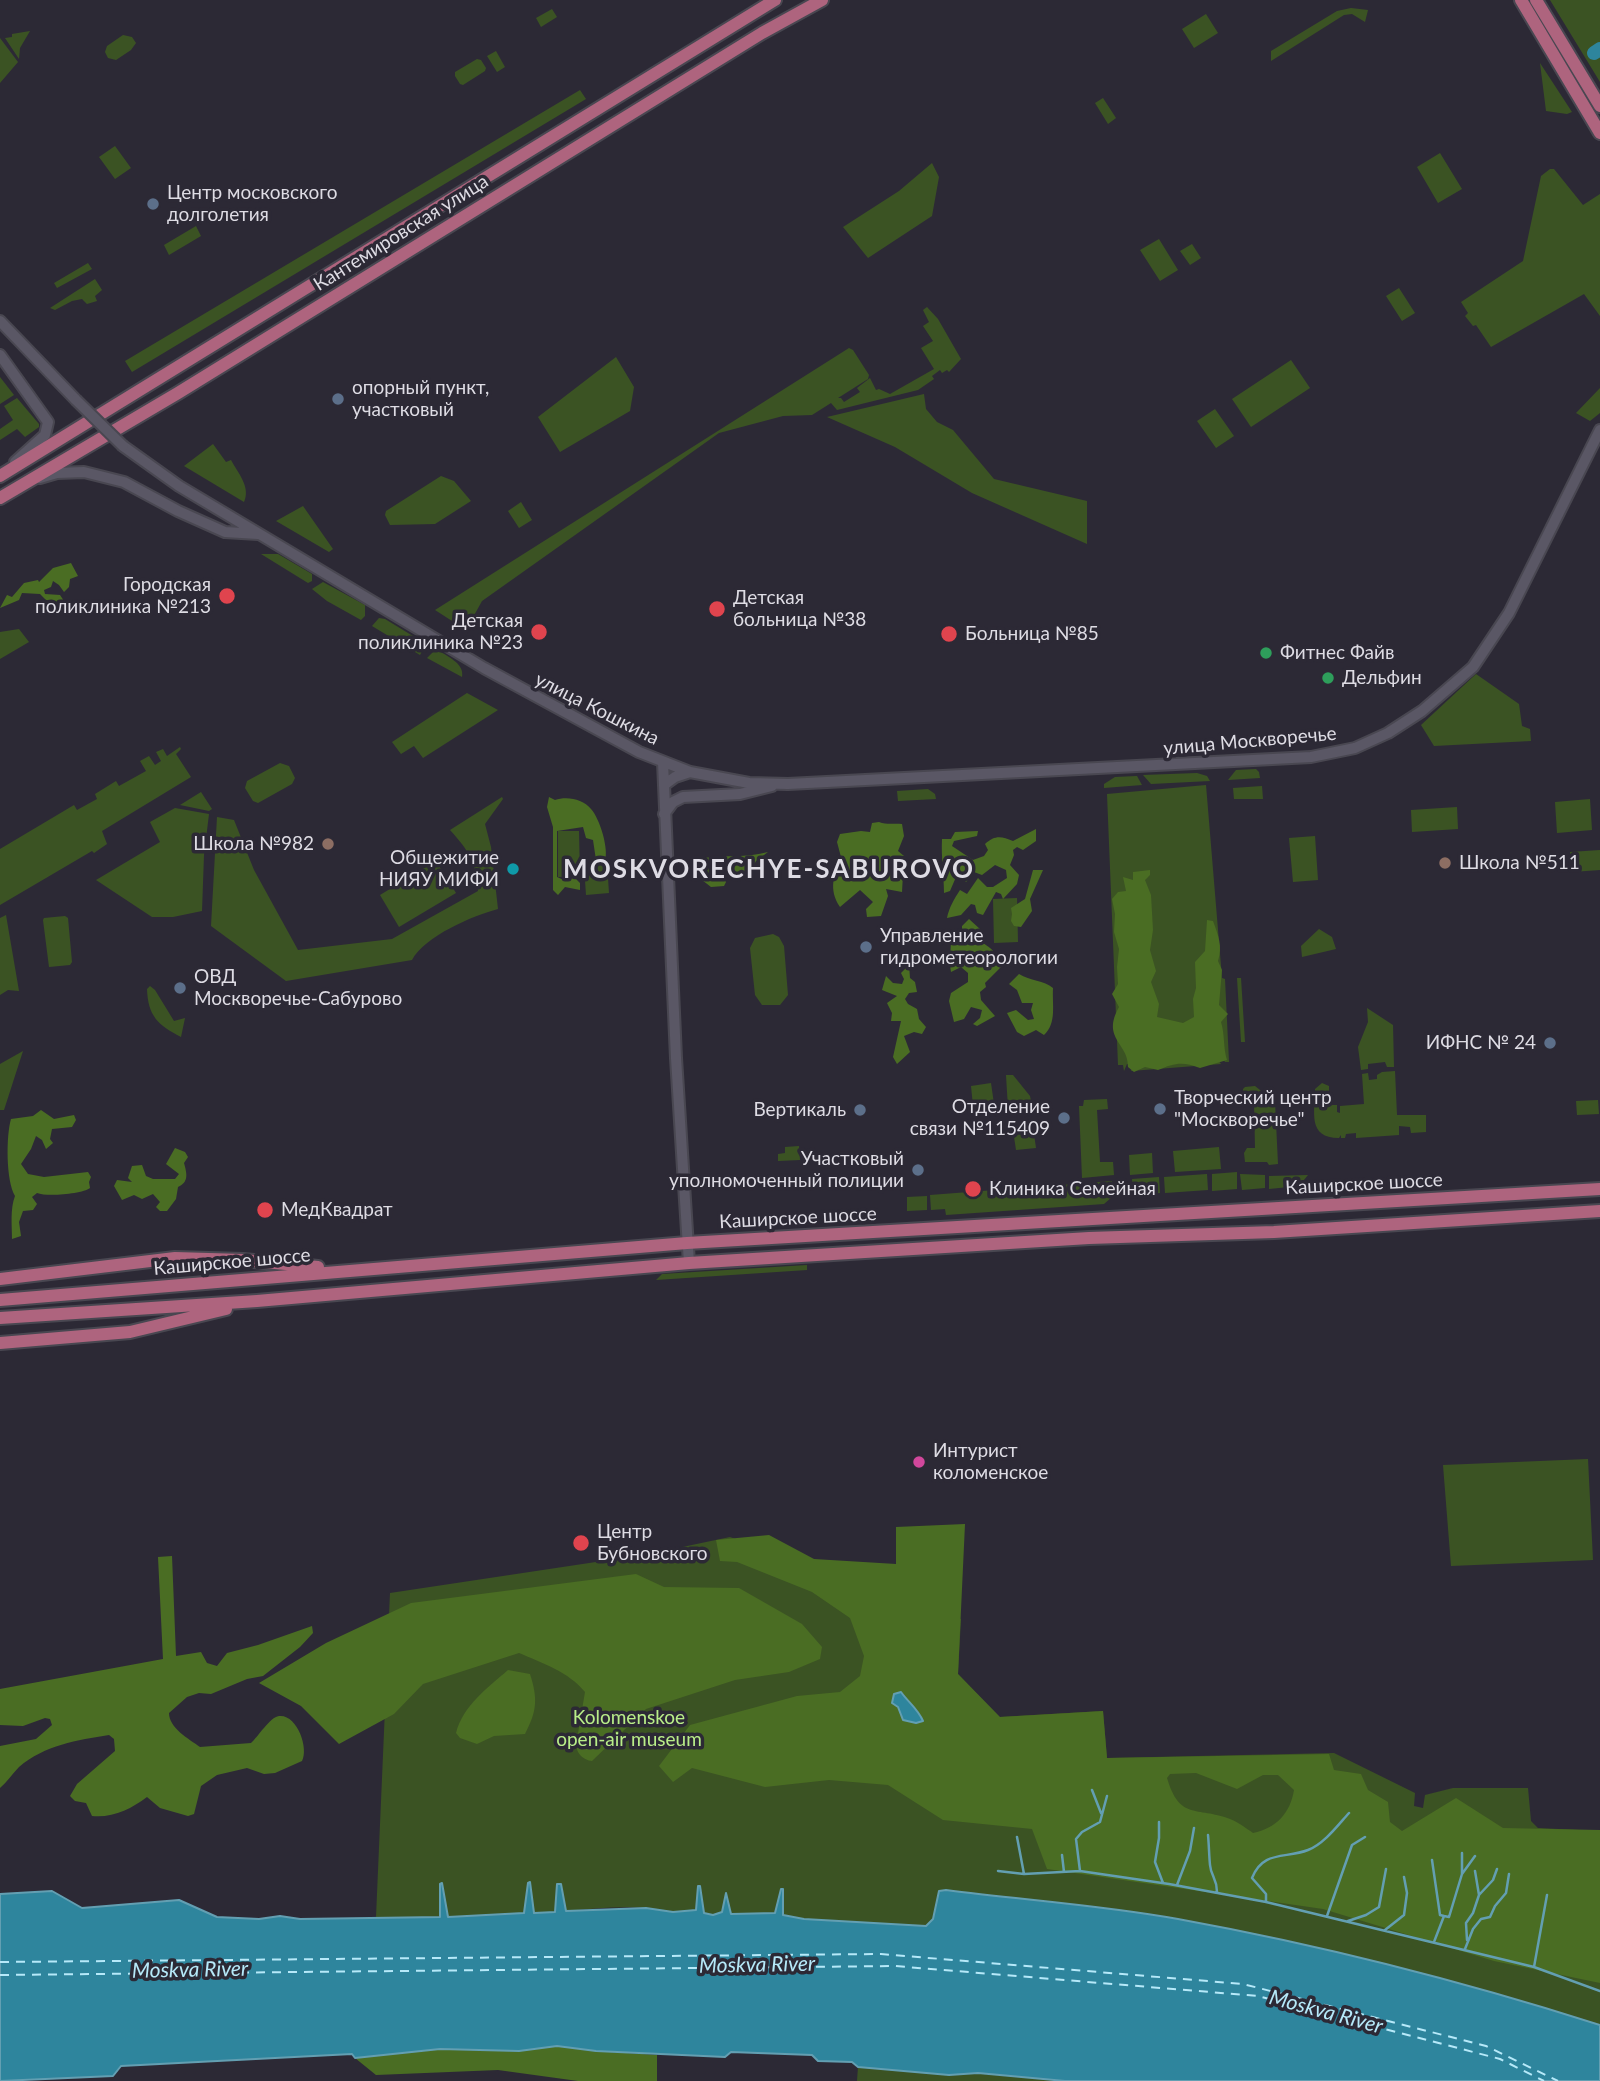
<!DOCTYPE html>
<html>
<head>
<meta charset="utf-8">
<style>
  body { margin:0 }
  canvas { display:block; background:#2c2935 }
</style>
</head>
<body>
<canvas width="1600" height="2081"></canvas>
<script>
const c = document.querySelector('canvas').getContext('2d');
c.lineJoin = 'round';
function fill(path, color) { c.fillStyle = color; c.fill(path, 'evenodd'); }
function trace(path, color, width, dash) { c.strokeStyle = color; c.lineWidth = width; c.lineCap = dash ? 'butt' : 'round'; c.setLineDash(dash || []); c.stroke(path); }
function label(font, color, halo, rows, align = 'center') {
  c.font = font + ' Lato,sans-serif'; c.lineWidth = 7; c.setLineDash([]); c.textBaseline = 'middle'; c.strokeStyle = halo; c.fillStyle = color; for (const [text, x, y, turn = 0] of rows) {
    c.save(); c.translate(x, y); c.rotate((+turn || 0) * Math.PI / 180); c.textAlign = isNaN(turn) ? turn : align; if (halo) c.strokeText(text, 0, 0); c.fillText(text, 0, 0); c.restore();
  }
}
fill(new Path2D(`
  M1550,0H1600V82Z
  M1351,8L1368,10L1365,22L1352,14L1344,15L1271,61V51L1337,11Z
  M552,9L557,17L541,27L536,18Z
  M1206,14L1218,33L1194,48L1182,29Z
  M30,31L20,48L19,59L5,38L12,37V34Z
  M123,35L132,37L136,43L131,50L116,60L108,58L105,52L107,46Z
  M0,38L18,62L0,83Z
  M496,51L505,67L497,72L487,56Z
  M477,59L481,60L486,68L485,71L463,85L460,84L455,76V72Z
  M1540,63L1572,112L1567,114L1546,111Z
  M580,90L586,99L132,372L125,361Z
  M1103,98L1116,118L1108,124L1095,103Z
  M115,146L131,168L115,179L99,157Z
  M1440,153L1462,189L1438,203L1417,167Z
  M932,163L939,177L932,216L868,258L843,227L899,191Z
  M1550,169H1554L1583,205L1600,194V316L1584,294L1491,347L1476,325L1473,326L1465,316L1468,313L1461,302L1523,261L1541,176Z
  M196,226L201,236L169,255L164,245Z
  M1159,239L1178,270L1160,281L1140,250Z
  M1192,244L1201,258L1190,265L1180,251Z
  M88,263L92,269L57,288L54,283Z
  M95,279L102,290L95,296L97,301L87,304L82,299L72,301L55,310L50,308Z
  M1399,288L1415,313L1402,321L1386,296Z
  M927,307L938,319L961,359L949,372L947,370L942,373L940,370L932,376L934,379L918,390L837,410L831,403L812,415L783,416L719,433L482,601L466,630L435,610L849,348L853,350L869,375L868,379L838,398H841L844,402L860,392L857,388L870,378L876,390L879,389L890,394L934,369L921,348L933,341L923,326L929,322L923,310Z
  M616,357L634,387L630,411L560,452L538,417Z
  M1291,360L1310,388L1251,427L1232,399Z
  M0,377L14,395L0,404Z
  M1600,388V413L1590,421L1576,413Z
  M924,394L926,409L937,422L953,430L994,479L1087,501V544L972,493L895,447L827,417Z
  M17,398L39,424V427L25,437L17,429L0,440V429L13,420L4,406Z
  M1215,409L1234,436L1216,448L1197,421Z
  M213,444L226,462L231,460C238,473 251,487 244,502L184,466Z
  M441,476L454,481L471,501L435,524L390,525L385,515L386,511Z
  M521,502L532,520L519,528L508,511Z
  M303,506L333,549L329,552L276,521Z
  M261,554H278L312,574V581L308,583Z
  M323,582L365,605V616L361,620L327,601L312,589Z
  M379,618L385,619L426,644L420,655L372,626Z
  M19,629L29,642L0,659V632Z
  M436,649C446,656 465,663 462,677L427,658Z
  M1476,674L1519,704L1522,726L1530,729L1531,741L1434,746L1421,725Z
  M467,693L498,710L423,758L414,746L401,754L392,742Z
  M180,747L181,749L176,754L191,777L102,831L107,844L94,853L92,851L0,905V849L74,805L77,810L97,799L95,794L116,781L119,786L146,771L140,761L149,756L155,765L161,761L156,752L163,749L167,756Z
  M280,763L289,766L295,778L292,784L258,803L253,801L245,788L247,781Z
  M1256,769L1259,772L1260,778L1228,780L1236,770Z
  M1197,773L1207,776L1210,781L1151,784L1143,775Z
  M1137,776L1142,785L1104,788V784L1115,777Z
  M1206,785L1222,978L1225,979L1229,1062H1225L1223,1059L1218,1060L1221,1064L1131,1071L1134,1064H1127L1124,1071L1123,1065H1118L1107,794Z
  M1262,786L1263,799H1234L1233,788Z
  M928,789L935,794L936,799L898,801L897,791Z
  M201,792L212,809L209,811L180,805Z
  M502,797L503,799L485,824L491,847L498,909C472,916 425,936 412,960L286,981L211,926L217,817L234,820L254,870L298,950L392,939L478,891C476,862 469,851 450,830Z
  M1590,799L1592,830L1557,833L1555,802Z
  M1457,807L1458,829L1412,832L1411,810Z
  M175,808L209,814L204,855L202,911L173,917H152L96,880L160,842L150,822Z
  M558,831H579L580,876L558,877Z
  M1315,836L1318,880L1293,882L1289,838Z
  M1600,850V870L1572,872L1570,852Z
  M436,861L456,893L399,927L380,895Z
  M607,864L609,893L586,895L584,866Z
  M1017,898L1018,942L994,943L993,899Z
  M6,915L19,991L8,990L0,995V918Z
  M65,916L68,918L72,962L70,965L49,967L43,920L44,918Z
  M1319,929L1332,937L1336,949L1302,957L1301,946Z
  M773,934L779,937L784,946L788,995L780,1005H762L755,995L750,948L755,938Z
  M1237,978H1241L1245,1042H1241Z
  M150,986L155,990L174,1021L185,1018L181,1037C158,1025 148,1016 147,989Z
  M1367,1008L1393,1025L1394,1067H1387L1385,1062L1368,1064V1069L1361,1070L1358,1047L1368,1022Z
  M23,1051L4,1110H0V1064Z
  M1395,1071L1397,1115H1426V1132L1411,1133L1410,1127L1399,1126V1135L1356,1138V1133L1346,1134L1345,1138H1341V1135L1339,1138C1307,1138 1315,1112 1315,1089L1322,1083L1329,1086V1105H1337V1112L1340,1113V1106L1364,1104L1362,1074L1368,1073L1369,1080L1377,1079V1075L1382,1072Z
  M1006,1075H1013L1030,1096L1032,1106L1008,1108Z
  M991,1083L994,1104L973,1106L971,1086Z
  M1255,1086L1275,1102L1278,1164L1269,1165L1267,1162H1245L1244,1153L1247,1148H1255L1254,1101L1253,1099L1243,1098V1089L1245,1087Z
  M1107,1099L1108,1109L1097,1110L1100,1162H1113L1114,1175L1082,1178L1079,1106H1083L1084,1100Z
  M1598,1100L1599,1114L1577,1115L1576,1101Z
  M1033,1127L1036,1148L1016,1150L1013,1130Z
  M799,1146L800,1160L778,1161V1154L785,1153V1147Z
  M1219,1147L1221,1169L1175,1172L1173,1151Z
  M1152,1153L1153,1173L1130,1175L1129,1155Z
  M1237,1172V1189L1212,1191V1174Z
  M1207,1174L1208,1190L1165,1193L1164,1177Z
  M1240,1174L1265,1175V1188L1242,1190Z
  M1308,1175L1299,1186L1269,1189V1176Z
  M1159,1177L1160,1193L1151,1194L1133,1188L1132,1179Z
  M1112,1181V1197L1104,1204L946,1215L945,1209L931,1210L930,1195Z
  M927,1196V1210L907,1211V1197Z
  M807,1265V1270L656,1280L662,1274Z
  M1588,1459L1593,1560L1451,1566L1443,1465Z
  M730,1537L961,1619L958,1674L999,1717L1103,1711L1107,1758L1334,1753L1415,1793L1414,1806L1423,1808L1425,1795L1453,1788H1528L1531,1821L1538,1828L1600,1831V2025C1460,1983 1321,1944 1177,1919C1099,1905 1019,1898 939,1891L933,1919L926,1926L804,1919L783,1915V1889H781L776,1913L730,1914L726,1893L722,1913L713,1915L704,1913L700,1886H698L696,1910C678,1915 662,1909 645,1908C618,1906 592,1909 565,1911L561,1885H557L555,1912L534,1913L530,1882L525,1913L447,1917L442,1883L440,1884V1917H376L390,1593L649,1554Z
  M858,2067L949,2075L978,2073L1065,2081H857Z`), '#3b5323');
fill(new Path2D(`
  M71,563L78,576L70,579L69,587L64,592L59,585L53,581L51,587L44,590L45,594L60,595L64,601L62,605L46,600L40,594L22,593L19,600L0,608L7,595L12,597L24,583L38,580L39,582L53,568Z
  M549,797L555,800C567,796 583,799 591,809C600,819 609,849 605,861L596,860L593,840L586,838L583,827L557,831V877L564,880L575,878L580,883V890L565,887L558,895L553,890V827L547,807Z
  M879,822C887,825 894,823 902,824L904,836L898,851L904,856L902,892L886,889L888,896L881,916L867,917L866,909L873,902L860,890L840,907C828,889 834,875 841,857L837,842L840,834L861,831L870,832L872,823Z
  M1036,829V841L1023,850L1017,847L1013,850L1014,855L1010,865L1019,875L1017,884L1003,899L1001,894L996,892L983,915L977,913L975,905L971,904L961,915L947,918C949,908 954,899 960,890L967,894L978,878L987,887H993L1007,878L1006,870L995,865L982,875L974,872L966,882L963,878L956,877L950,891L944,893C944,874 941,858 942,839H951L955,832L978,831L977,836L954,841L952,846L973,860L984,856L988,850L985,844C995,835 1001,836 1013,841Z
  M768,852L756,861L746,879L724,870L720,873L726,882L724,886L711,887L702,880L700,869L703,858C725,855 747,858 768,852Z
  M1033,870H1043L1030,899L1032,911L1021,927L1014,926L1011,921L1012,914L1011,908L1025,899Z
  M1150,870V875L1145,880L1151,895L1153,930L1150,950L1156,971L1151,982L1159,1004L1157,1017L1183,1023L1194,1017L1193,999L1196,988L1195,962L1205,951L1207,920L1213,921C1218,935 1223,946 1218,961L1222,970L1219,1005L1228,1014L1221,1022C1225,1035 1223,1047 1227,1060L1200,1068C1183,1061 1174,1063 1158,1070L1145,1067L1134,1072L1128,1067C1129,1043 1101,1039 1119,1007L1112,994L1118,984L1117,967L1119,949L1114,932L1115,914L1112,899L1118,892L1126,891L1123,877L1133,880V872Z
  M969,919L981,930L979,938C983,945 990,946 995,953L993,957L984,953L978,955L983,968L997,962L1003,965L985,983L986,987L980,992L981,1000L995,1016L977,1026L973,1024L980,1018L982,1010L971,1007L964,1019L954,1022L949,1001L951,993L968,982V973L961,967L951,972C949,962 951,949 951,938L962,937V926Z
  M909,965L910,978L915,982L917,992L909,993L905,999L908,1004L917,1009L919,1019L926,1027L922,1034L914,1032L904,1036L910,1052L897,1064L893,1057L901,1021H891L892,1013L887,1003L897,996L882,990L886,976L893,983L902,984L904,979L901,973Z
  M1019,974C1030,981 1044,980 1053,988C1052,1005 1057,1023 1044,1035L1036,1030L1024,1036L1017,1032L1007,1013L1016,1010L1028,1020L1034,1019L1031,1010L1033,1003H1022L1017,990L1009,984Z
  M41,1110L54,1119L74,1115L76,1120L72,1127L52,1129L50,1139L53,1143L46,1149L42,1140L36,1136L31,1149L21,1164L28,1174L44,1177L88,1172L91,1177L89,1182L90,1188C82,1194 47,1197 37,1193L32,1197L37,1204L33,1210L23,1211L19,1222L21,1236L12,1239C12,1225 10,1209 15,1196C6,1181 6,1136 11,1119L33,1116Z
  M175,1148L185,1152L188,1157L184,1163C187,1174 189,1182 178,1187L176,1199L167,1211H160L156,1207L160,1202L153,1194L142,1199L134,1195L122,1200L114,1186L117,1180L132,1182L128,1178L132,1166L142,1165L146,1176L153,1179H175L179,1174L166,1164Z
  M965,1524L958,1674L1000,1717L1103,1711L1107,1758L1329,1754L1334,1770L1361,1774L1368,1790L1388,1802L1390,1822L1402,1831L1456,1798L1503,1828L1600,1830V1983L1494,1961L1323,1909L1047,1869L1032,1829L943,1820L888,1785L829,1780L765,1787L692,1768L673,1782L659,1766L690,1725L797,1696L840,1692L860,1676L864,1656L850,1618L812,1592L737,1562L720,1561L716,1540L769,1535L814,1559L896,1564V1527ZM901,1692L918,1711L903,1720L898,1707L893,1703L894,1694ZM1196,1773L1237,1789L1263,1775H1278L1294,1790C1290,1814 1276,1828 1253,1833C1246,1828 1238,1822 1230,1819C1196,1806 1180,1821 1167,1778L1170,1774Z
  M172,1556L176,1656L201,1652L207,1663L217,1666L227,1653L258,1645L312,1626L313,1633L300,1647L263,1676L247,1679L211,1694L199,1693L187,1697L169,1713C169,1728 189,1739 200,1747L251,1743C258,1737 270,1717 279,1716C297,1714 309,1748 302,1761L275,1773L264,1774L247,1768L217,1775L201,1786L194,1814L188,1816L160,1808L147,1797C131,1809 113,1818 92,1816L86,1803L75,1801L70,1796L77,1784L115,1751L114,1739L109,1735C77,1740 45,1745 19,1767C12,1774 7,1782 0,1788V1746L36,1739L52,1725L50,1719L45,1718L23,1726L0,1725V1689L163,1659L158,1557Z
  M636,1574L664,1587L739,1588L802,1624L822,1647L820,1659L789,1672L735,1680L646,1709L592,1761C583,1760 577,1754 576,1745L585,1692C569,1672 542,1663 519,1653L423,1684L394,1714L339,1744L301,1706L259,1683L326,1643L411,1603Z
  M508,1670L530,1674C538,1699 537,1711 525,1734L494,1736L477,1744L460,1738L456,1733C463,1706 487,1688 508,1670Z
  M557,2046L596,2051L657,2055V2081H578L498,2070L376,2075L355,2058L440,2049L519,2051Z`), '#4a6d23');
const water = new Path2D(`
  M901,1692C908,1702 918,1709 923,1721L916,1723L903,1720L898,1707L892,1703L894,1694Z
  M530,1882L534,1913L555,1912L557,1884H561L566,1911L646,1908L673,1912L696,1910L698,1886H700L704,1913L713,1915L722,1912L726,1893L731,1914L775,1913L781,1889H783V1915L804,1919L926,1926L933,1919L939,1891L946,1890C1023,1900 1101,1905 1178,1919C1321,1945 1462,1981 1600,2025V2081H1065L978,2073L949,2075L858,2067L852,2062L818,2061L812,2055L731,2052L725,2057L596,2051L557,2046L519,2051L440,2049L355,2058L352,2054L121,2066L113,2076L0,2081V1894L52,1891L82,1908L179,1900L217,1917L259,1919L280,1916L300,1919L440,1917V1884L442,1883L448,1917L524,1913L528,1883Z`);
fill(water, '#2e859d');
trace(water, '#639fb2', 2);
trace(new Path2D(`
  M1092,1790L1101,1813
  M1159,1822V1838L1155,1862L1163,1883
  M1208,1835C1209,1845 1209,1855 1210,1865C1211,1877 1217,1878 1217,1892
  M1017,1837L1024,1874
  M1062,1855L1064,1872
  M1432,1860L1440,1915L1444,1916
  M998,1871L1024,1874L1080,1871L1169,1884L1266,1902L1534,1967L1600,1991
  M1080,1871L1076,1839L1082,1832L1100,1822L1107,1796
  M1475,1871L1479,1895
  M1462,1874V1853
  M1177,1885L1190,1851L1194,1828
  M1266,1902V1894L1252,1878C1263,1850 1285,1859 1308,1850C1324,1844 1338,1825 1349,1813
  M1327,1916L1352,1845L1365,1837
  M1348,1921L1366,1915L1379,1907L1386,1869
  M1385,1930L1404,1915L1407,1893L1404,1877
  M1467,1940L1466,1923L1473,1913L1479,1895L1493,1880L1497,1869
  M1434,1942L1444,1916L1449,1917L1462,1874L1475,1856
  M1465,1949L1473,1929L1481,1919L1490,1917L1495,1906L1506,1893L1509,1874
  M1534,1967L1547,1895`), '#639fb2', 2.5);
trace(new Path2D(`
  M1594,53L1600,49`), '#2e859d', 14);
trace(new Path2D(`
  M0,1962L881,1954L1243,1984L1486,2046L1558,2081
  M0,1975L895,1966L1258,1996L1500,2059L1544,2081`), '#b6e9f9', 2, [9, 7]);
const secondary = new Path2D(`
  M0,321L76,400
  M0,355L48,422L45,435L15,462
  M123,446L179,486L484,668L639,752L690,772L749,783L788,784L1311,757L1355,748L1388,733L1422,711L1473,667L1509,613L1600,430
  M40,478L57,473L84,472L124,482L178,511L225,532L258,534
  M663,762L676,1058L689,1263
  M664,785L675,777L690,772
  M664,814L673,802L683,797L740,794L772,786`);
const primary = new Path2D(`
  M1521,0L1600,133
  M1536,0L1600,106
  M0,476L775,0
  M0,498L178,393L762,33L822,0
  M0,1279L175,1258L243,1260L318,1267
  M0,1300L687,1243L1600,1189
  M0,1318L257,1301L689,1263L1089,1238L1274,1232L1600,1211
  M0,1343L130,1332L226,1309`);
trace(secondary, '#494751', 14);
trace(primary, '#494751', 16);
trace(secondary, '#5a5765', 10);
trace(primary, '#ae647e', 12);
const secondaryBridge = new Path2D(`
  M76,400L123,446`);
trace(secondaryBridge, '#494751', 14, []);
trace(secondaryBridge, '#5a5765', 10);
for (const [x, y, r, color] of [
  [153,204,7,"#5c6f8a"],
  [338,399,7,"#5c6f8a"],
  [227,596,9,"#e0444e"],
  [717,609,9,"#e0444e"],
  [539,632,9,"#e0444e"],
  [949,634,9,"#e0444e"],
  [1266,653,7,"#2e9e5b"],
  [1328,678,7,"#2e9e5b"],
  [328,844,7,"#8d6e63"],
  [1445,863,7,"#8d6e63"],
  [513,869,7,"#0f9aa8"],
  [866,947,7,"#5c6f8a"],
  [180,988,7,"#5c6f8a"],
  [1550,1043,7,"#5c6f8a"],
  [1160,1109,7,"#5c6f8a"],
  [860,1110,7,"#5c6f8a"],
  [1064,1118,7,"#5c6f8a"],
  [918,1170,7,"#5c6f8a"],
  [973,1189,9,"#e0444e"],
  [265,1210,9,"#e0444e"],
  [919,1462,7,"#d1479c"],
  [581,1543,9,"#e0444e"]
]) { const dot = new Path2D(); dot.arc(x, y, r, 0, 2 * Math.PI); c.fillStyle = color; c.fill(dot); trace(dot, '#2c2935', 2.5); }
label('19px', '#dedce4', '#2c2935', [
  ["Центр московского",167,193],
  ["долголетия",167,215],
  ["опорный пункт,",352,388],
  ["участковый",352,410],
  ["Городская",211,585,"right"],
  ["поликлиника №213",211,607,"right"],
  ["Детская",733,598],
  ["больница №38",733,620],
  ["Детская",523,621,"right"],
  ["поликлиника №23",523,643,"right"],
  ["Больница №85",965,634],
  ["Фитнес Файв",1280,653],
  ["Дельфин",1342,678],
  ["Школа №982",314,844,"right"],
  ["Общежитие",499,858,"right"],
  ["НИЯУ МИФИ",499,880,"right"],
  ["Школа №511",1459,863],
  ["Управление",880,936],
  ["гидрометеорологии",880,958],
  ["ОВД",194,977],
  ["Москворечье-Сабурово",194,999],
  ["ИФНС № 24",1536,1043,"right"],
  ["Творческий центр",1174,1098],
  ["\"Москворечье\"",1174,1120],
  ["Отделение",1050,1107,"right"],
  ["связи №115409",1050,1129,"right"],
  ["Вертикаль",846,1110,"right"],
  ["Участковый",904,1159,"right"],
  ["уполномоченный полиции",904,1181,"right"],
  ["Клиника Семейная",989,1189],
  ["МедКвадрат",281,1210],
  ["Интурист",933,1451],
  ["коломенское",933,1473],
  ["Центр",597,1532],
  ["Бубновского",597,1554]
], 'left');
label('19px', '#dedce4', '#2c2935', [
  ["Кантемировская улица",401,233,-32],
  ["улица Кошкина",597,709,27],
  ["улица Москворечье",1250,741,-5],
  ["Каширское шоссе",1364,1184,-3],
  ["Каширское шоссе",798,1218,-3],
  ["Каширское шоссе",232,1262,-5]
]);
label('19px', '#b9ee89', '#2c2935', [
  ["Kolomenskoe",629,1718],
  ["open-air museum",629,1740]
]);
label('italic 21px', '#b6e9f9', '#2c2935', [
  ["Moskva River",757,1965,-1],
  ["Moskva River",190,1970,-1],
  ["Moskva River",1326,2012,15]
]);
c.letterSpacing = '2px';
label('bold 26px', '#dedce4', '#2c2935', [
  ["MOSKVORECHYE-SABUROVO",769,870]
]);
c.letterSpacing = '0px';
</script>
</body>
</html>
